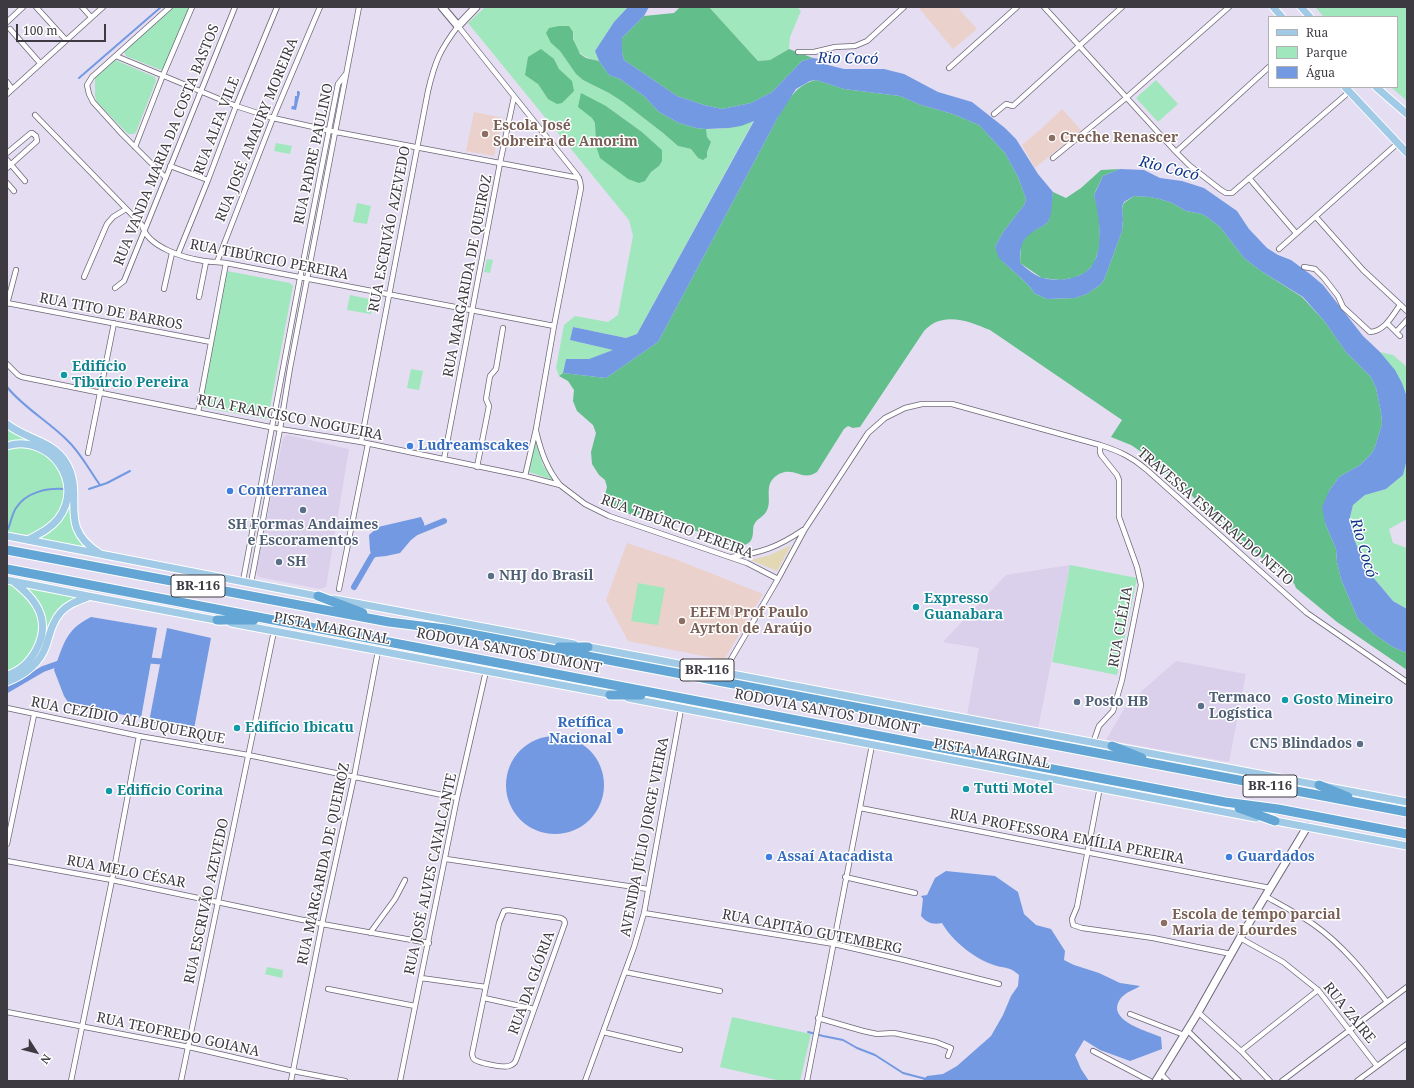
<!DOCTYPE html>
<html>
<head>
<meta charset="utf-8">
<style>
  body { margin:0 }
  #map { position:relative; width:1414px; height:1088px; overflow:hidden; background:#e5ddf1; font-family:"Noto Serif",serif }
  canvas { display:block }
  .frame { position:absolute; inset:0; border:8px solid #3d3a42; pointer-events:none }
  .legend { position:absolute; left:1268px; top:16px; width:130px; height:72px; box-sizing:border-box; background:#fff; border:1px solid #b1b0b3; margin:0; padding:5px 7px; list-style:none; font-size:12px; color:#3d3a42 }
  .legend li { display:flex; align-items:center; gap:8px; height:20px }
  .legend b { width:20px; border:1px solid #b1b0b3 }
  .north { position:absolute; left:16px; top:1032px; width:40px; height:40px; -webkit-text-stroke:3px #fff; paint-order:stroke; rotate:126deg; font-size:11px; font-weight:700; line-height:16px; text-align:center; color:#3d3a42 }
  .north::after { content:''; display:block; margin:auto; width:14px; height:18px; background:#3d3a42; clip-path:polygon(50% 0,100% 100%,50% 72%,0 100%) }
  .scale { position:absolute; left:16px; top:24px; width:90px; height:18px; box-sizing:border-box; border:2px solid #3d3a42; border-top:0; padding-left:5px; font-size:12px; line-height:14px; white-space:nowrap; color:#3d3a42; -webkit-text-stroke:3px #fff; paint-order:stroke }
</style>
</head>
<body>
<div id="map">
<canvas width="1414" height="1088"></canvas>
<div class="frame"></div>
<ul class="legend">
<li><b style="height:5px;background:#a1cae6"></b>Rua</li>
<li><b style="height:11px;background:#a1e7bd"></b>Parque</li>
<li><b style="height:11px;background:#7299e1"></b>Água</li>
</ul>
<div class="north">N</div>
<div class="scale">100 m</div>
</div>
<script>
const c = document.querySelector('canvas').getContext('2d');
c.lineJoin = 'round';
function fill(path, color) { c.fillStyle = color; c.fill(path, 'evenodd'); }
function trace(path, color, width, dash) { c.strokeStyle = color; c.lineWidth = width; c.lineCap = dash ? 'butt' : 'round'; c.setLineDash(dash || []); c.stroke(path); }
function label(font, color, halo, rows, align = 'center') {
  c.font = font + ' "Noto Serif",serif'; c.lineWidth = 3; c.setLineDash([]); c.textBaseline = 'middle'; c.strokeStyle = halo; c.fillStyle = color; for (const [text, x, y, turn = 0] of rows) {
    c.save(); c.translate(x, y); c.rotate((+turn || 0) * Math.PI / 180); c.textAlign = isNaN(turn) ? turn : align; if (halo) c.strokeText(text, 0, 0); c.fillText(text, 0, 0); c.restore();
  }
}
fill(new Path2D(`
  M287,435L349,449L326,587L320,589L259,577L256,572L283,438Z
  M1070,565L1038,729L967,715L979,648L943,642L1006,575Z
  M1176,661L1246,674L1229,762L1106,740L1127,704Z`), '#dad0eb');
fill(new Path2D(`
  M918,7H961L959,9L977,29L953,49Z
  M1062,109L1081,130L1035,168L1022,145L1042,128Z
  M474,112L503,118L494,156L466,151Z
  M627,543L675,559L763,594L724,660L628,641L606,600Z`), '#ebd1cb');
fill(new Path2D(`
  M174,7H189L165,68L161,70L126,56L124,51Z
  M485,7H628L614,22L595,51L599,61C580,56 574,52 573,32L551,43L560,51L576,74L583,80L609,93L623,102L663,133L678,146L691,149L698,158L707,152L711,142L707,137L706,129C725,129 737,128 754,120L637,334L626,338L573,327L570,340L614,350L589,359H566L563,373L559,376L556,368L564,325L575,316L608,322L618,315L633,236L629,220L468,23ZM554,59L559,69L571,81L548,99L538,84ZM606,106L642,132L662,150L659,166L651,172L645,181L596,146L595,123L592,118Z
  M709,7H797L801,11L790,37L789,49L770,60L758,61Z
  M1315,7H1407V101L1391,87H1397V17H1324Z
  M115,60L155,77L156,81L136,132L134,134H128L97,102L95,96V78Z
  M1156,80L1178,104L1158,122L1136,98Z
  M276,143L292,146L290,154L274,151Z
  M357,203L371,206L367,224L353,222Z
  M487,259L493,260L490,273L484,272Z
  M227,271L290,283L293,286L268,418L266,419L201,407Z
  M350,295L374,300L371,314L347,310Z
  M1380,352L1393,355L1407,367V397C1401,378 1392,367 1380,352Z
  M411,369L423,371L419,390L407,388Z
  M7,427C23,440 46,440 60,457C69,468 73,482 72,497C71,503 70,509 71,515C72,529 80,539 90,549L34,538C97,521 72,426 7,442Z
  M535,440L543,465L553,480L529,472Z
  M29,447C35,449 43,452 48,456C52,460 59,467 61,473C72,497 58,524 34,533C26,536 15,535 7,534V448Z
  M1407,459V519L1389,529L1393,543L1407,548V609L1393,601L1367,570L1354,539L1350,517L1353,505L1365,495L1386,489L1403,475Z
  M1070,565L1137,578L1117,675L1052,662Z
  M7,583L19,589L25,594L38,613L40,631L33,651L20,666L7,672Z
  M638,583L665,588L658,625L631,621Z
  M24,586L81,597L68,603L44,648L32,665L15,675C23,669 32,665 37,657C49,640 48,614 36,597C33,593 28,590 24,586Z
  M267,967L283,970L282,978L265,974Z
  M732,1017L811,1034L800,1081H781L720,1067Z`), '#a1e7bd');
fill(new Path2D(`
  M680,7H709L758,61L770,60L789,49L813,58L802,61L772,92L751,103L722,109L704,105L677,96L624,60L622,52V38L644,16L674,13Z
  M559,26H569L573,32V39L580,54L586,58L599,61L609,75L620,79L644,96L659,112L679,123L696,128L706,129L707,137L711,142L707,152V157L703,160L698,158L691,149L678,146L663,133L623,102L609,93L583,80L576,74L560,51L551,43L546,33L549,28Z
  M541,49L554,59L559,69L572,81L574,91L562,103L557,104L548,99L538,84L525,75L528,57Z
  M816,80L844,89L900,96L921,105L953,114L979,125L1005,153L1018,177L1026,199L1024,205L1003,232L995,247L1003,262L1020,277L1031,288L1034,293L1047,299L1075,298L1087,294L1100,285L1104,280L1122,231L1123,219L1122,208L1124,203L1134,196L1150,197L1160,199L1172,203L1186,211L1202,214L1207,217L1220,227L1244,258L1261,271L1302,297L1325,322L1346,352L1371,377L1376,388L1381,412L1382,424L1375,447L1372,453L1360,465L1339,477L1329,491L1325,523L1336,549L1337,562L1341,579L1358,619L1374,634L1393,647L1407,653V670L1337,622L1296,588C1293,578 1282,570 1272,567L1146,455L1131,445L1111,437L1122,420L990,330C973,323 952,314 934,323C930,325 927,328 924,331L860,427L853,428L848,426L844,429L817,472C802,482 795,466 779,474C761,484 774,500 766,512C763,517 757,519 755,523C752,527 754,533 752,538C749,548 733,547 725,543L724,538L692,530L690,525L646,511H642L638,515L634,516L610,506L606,502L605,495L607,487L605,480L599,475L592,464L591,452L596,433L593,425L577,411L573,401L574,390L568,381L559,376L563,373L606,378L658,342L777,119C787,102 796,84 816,80Z
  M581,93L606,106L642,132L662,150V161L659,166L651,172L645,181L639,183L628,179L600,158L596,146L595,123L592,118L578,107Z
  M1120,169L1103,176L1096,190L1094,195L1099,212L1100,245L1094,264L1085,273L1073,278L1060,280L1042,278L1020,263L1021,244L1028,234L1046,224L1049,220L1053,192L1066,198L1081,188L1101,170Z`), '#62be8b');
fill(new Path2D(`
  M791,545L777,571L751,560L770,555Z`), '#e2d8b3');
fill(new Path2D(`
  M628,7H649L644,16L622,38V52L624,60L677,96L704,105L722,109L751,103L772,92L802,61L813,58L819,59L828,65L844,69H884L904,74L938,92L972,102L1005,128L1016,139L1038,174L1053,192C1052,199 1052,214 1049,220C1047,224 1043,226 1039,228C1022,238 1020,243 1020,263C1026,268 1035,276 1043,278C1050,280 1060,280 1067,279C1077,277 1088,273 1093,264C1104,248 1099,213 1094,195L1103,176L1120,169L1144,170L1160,178L1182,181L1204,188L1237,211L1249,229L1267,248L1278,255L1291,260L1310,274L1323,285L1363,336L1380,352L1395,370L1402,383L1407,397V459L1403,475L1386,489L1365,495L1353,505L1350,517L1354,539L1367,570L1393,601L1407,609V653L1393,647L1374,634L1358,619L1341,579L1337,562L1336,549L1325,523L1323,512L1322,507L1329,491L1339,477L1360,465L1372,453L1375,447L1382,424L1381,412L1376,388L1371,377L1346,352L1325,322L1303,297L1261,271L1244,258L1220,227L1207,217L1202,214L1186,211L1172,203L1160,199L1150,197L1134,196L1124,202L1122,207L1123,219L1122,231L1104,280L1100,285L1087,294L1075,298L1047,299L1034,293L1031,288L1020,277L1003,262L999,258L995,247L1003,232L1024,205L1026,199L1018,177L1005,153L979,125L953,114L921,105L900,96L844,89L816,80L810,81L796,89L777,119L658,342L606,378L563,373L566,359H589L613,350L570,340L573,327L626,338L637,334L754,121L741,126L729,128L706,129L696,128L679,123L659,112L644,96L620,79L609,75L599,61L595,51L614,22Z
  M297,91H299L300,93L296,110L291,109L292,106H294L295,96H297Z
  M421,517L424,523L425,529L411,540L400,553L386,556L376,557L371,554L370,550L369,535L378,527Z
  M91,617L157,628L141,718L70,705L64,696L54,670C64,644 65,630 91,617Z
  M167,628L211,638L194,729L149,722Z
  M506 785a49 49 0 1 1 98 0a49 49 0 1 1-98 0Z
  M946,871L995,876L1018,892L1024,914L1036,925L1051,929L1065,951L1064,960L1074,965L1099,973L1120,983L1140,986C1134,990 1126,992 1121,998C1104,1020 1147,1031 1161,1037L1162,1049L1130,1061L1100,1050L1084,1040L1075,1055L1081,1069L1089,1081L923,1080L927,1076L943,1074L957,1066L991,1036L1003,1015L1011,996L1018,986L1019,975C1009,966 1006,969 994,965C975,959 952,941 942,923C933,925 927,923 921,916L923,899L921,896L927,895L935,878Z`), '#7299e1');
trace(new Path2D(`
  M79,78L161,7
  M7,387C24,408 48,421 67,440C81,453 89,470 100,485
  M89,489L107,483L130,471
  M8,529C11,522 12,514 16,508C26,492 47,488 64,489
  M808,1032L823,1036L843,1040L857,1048L875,1055L903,1073L926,1079`), '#7299e1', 2);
trace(new Path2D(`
  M417,532L444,521
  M354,587L372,556L379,551
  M143,660L168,662
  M7,690L43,669L63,662`), '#7299e1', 6);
const street = new Path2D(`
  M36,7L66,40
  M82,7L91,17
  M1044,7L1176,152L1189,165L1221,190L1226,193H1232L1349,92
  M7,22L23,7
  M10,29L40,63
  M798,52H814L835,47L855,46L867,41L904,7
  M116,56L236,106L273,118L336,132L579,178
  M949,68L1017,7
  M7,82L12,89
  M7,94L103,7
  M994,114L1006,104L1013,106L1122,7
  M35,115L142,225C147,247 184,258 204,261C211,262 219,262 226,263L554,326
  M135,147L163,75L192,7
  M1176,152L1269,67
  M7,153L31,133H32L36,136L37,141L7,168
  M1053,158L1126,98L1229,7
  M7,160L25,181
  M170,166L208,180
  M166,178L122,134L93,102L89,94L87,85L92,77L170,7
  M1249,178L1296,233
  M7,183L14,191
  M1316,217L1363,270L1407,311
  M1279,249L1398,143
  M178,254L208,180L236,106L277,7
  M217,262L273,118L320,7
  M1304,267L1315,269L1324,278L1338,296L1343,307L1370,332C1385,331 1392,316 1400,305
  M84,277L107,224L113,217L126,209
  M115,288L124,281L235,7
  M164,289L172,253
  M199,297L206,262
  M7,303L211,342
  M7,304L16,270
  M1387,323L1400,336
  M1397,331L1407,320
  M7,364L18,375L22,377L280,429L361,442L525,476L560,485L585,504L609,516L747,563L778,579
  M198,412L226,263
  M536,431C541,452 547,469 560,485
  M361,442L428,91C435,61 440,50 458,26L577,175L580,181L581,188L554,326L536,429L525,476
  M88,453L114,323
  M444,459L500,163L514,97
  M477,467L489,406L486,399L490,376L496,369L503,328
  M731,557C761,553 778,547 803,530
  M243,581L300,278L338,84L345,75
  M251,583L280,429L290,368L359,7
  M339,589L368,444
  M723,673L778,579L805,529L868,433L885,418L905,408L922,404H952L1100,445C1119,451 1132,457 1147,470L1307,613L1407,682
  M7,708L139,736L248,755L457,798
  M1093,743L1099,726L1113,711L1122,680L1141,585L1137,567L1119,517V480L1117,475L1101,455L1100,452V445
  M1100,787L1077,907L1072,919L1073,925L1082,928L1153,938L1231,954
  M860,808L1270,888
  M7,844L34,715
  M446,859L648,889
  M7,861L112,880L322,924L429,943
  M845,877L915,893
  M1265,896C1281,905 1298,914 1313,924C1343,945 1365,973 1387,1002
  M508,910L561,918L564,920L565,923L516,1060C515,1063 512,1065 509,1066C503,1068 480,1063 475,1060C472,1058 473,1057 472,1054L499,923L504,911Z
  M644,913L834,944L904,960L999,984
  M370,933L395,899L405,880
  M1240,938L1283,962L1318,990L1377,1066
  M625,972L720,991
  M421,978L486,987
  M328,989L415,1006
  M484,998L534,1009
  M7,1012L189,1047L293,1071L345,1081
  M1198,1012L1241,1051L1270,1081
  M1130,1014L1184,1035
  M818,1018L863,1031L877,1034L894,1033L936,1042L951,1048L948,1056
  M1187,1030L1239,1081
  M603,1032L680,1050
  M1093,1051L1150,1081
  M1241,1051L1318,990
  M1161,1074L1168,1081
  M71,1081L112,880L139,736
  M181,1081L274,631
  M291,1081L322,924L354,777L378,651
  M400,1081L457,798L486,671
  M585,1081L634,947L644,913L681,709
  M807,1081L872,745
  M1282,1081L1407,987
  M1357,1081L1407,1044`);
const secondary = new Path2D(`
  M442,7L458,26L476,7
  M1156,1081L1196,1016L1240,938L1307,827`);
const primary = new Path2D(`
  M1273,7L1282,17
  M1301,7L1310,17
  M1345,87L1407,153
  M1376,87L1407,114
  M7,424C25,439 51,440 65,461C87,495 55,525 99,553
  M7,446C50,433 86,483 58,519C50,529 39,534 28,540
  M7,536L322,597
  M7,580L88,596L221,621
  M334,599L574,644
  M231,623L614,695
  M584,646L1407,802
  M7,675C31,668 49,637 40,613C35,600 25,591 14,582
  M7,682C25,675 39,665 46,646C50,634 52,622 61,612C68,604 78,601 88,597
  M628,698L1256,818
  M1270,820L1407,846`);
const highway = new Path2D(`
  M7,550L389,622L445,629L1407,812
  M7,569L1225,802L1278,809L1407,834
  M318,596L363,613
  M217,620H254
  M559,647H588
  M610,695H641
  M1112,746L1142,758
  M1319,785L1348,797
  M1239,808L1275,821`);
trace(street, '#6d6677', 6);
trace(secondary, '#6d6677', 9);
trace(primary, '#fff', 9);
trace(highway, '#fff', 11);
trace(street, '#fff', 4.5);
trace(secondary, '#fff', 7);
trace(primary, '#a1cae6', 7);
trace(highway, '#63a6d5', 9);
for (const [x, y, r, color] of [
  [485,134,4,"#8d6e63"],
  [1052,138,4,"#8d6e63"],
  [64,375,4,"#0f9aa8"],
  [410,446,4,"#3f7fe0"],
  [230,491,4,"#3f7fe0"],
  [303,510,4,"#5c6f8a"],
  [279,562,4,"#5c6f8a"],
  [491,576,4,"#5c6f8a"],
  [916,607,4,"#0f9aa8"],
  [682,621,4,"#8d6e63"],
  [1285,700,4,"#0f9aa8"],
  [1077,702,4,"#5c6f8a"],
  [1201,706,4,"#5c6f8a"],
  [237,728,4,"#0f9aa8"],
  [620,731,4,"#3f7fe0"],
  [1360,744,4,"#5c6f8a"],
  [966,789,4,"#0f9aa8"],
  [109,791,4,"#0f9aa8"],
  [769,857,4,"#3f7fe0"],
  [1229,857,4,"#3f7fe0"],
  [1164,923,4,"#8d6e63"]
]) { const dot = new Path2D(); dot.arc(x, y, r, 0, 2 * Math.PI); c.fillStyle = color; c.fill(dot); trace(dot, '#fff', 1.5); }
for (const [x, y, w] of [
  [198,586,54],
  [707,670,54],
  [1270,786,54]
]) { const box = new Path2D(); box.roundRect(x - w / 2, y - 11, w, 22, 3); c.fillStyle = '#fff'; c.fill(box); trace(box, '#3d3a42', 1); }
label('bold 13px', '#3d3a42', null, [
  ["BR-116",198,586],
  ["BR-116",707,670],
  ["BR-116",1270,786]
]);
label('14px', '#3d3a42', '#fff', [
  ["RUA ALFA VILE",217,126,-69],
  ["RUA JOSÉ AMAURY MOREIRA",257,130,-68],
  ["RUA VANDA MARIA DA COSTA BASTOS",167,145,-68],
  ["RUA PADRE PAULINO",314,154,-78],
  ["RUA ESCRIVÃO AZEVEDO",390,229,-79],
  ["RUA TIBÚRCIO PEREIRA",269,260,11],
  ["RUA MARGARIDA DE QUEIROZ",468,276,-79],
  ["RUA TITO DE BARROS",111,312,11],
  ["RUA FRANCISCO NOGUEIRA",290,418,11],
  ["TRAVESSA ESMERALDO NETO",1215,517,41],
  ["RUA TIBÚRCIO PEREIRA",677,527,20],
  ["RUA CLÉLIA",1121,627,-80],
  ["PISTA MARGINAL",332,629,11],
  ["RODOVIA SANTOS DUMONT",509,651,11],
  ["RODOVIA SANTOS DUMONT",827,712,11],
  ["RUA CEZÍDIO ALBUQUERQUE",128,721,11],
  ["PISTA MARGINAL",992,754,10],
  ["AVENIDA JÚLIO JORGE VIEIRA",645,837,-79],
  ["RUA PROFESSORA EMÍLIA PEREIRA",1067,837,11],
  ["RUA MARGARIDA DE QUEIROZ",324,864,-78],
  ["RUA MELO CÉSAR",126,872,11],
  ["RUA JOSÉ ALVES CAVALCANTE",431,874,-78],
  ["RUA ESCRIVÃO AZEVEDO",207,901,-78],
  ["RUA CAPITÃO GUTEMBERG",812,932,11],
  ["RUA DA GLÓRIA",532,983,-70],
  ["RUA ZAIRE",1349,1013,51],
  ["RUA TEOFREDO GOIANA",178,1035,12]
]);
label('bold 14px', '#785e54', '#fff', [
  ["Escola José",493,126],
  ["Sobreira de Amorim",493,142],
  ["Creche Renascer",1060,138],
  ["EEFM Prof Paulo",690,613],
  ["Ayrton de Araújo",690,629],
  ["Escola de tempo parcial",1172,915],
  ["Maria de Lourdes",1172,931]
], 'left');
label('bold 14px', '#0d838f', '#fff', [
  ["Edifício",72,367],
  ["Tibúrcio Pereira",72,383],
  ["Expresso",924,599],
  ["Guanabara",924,615],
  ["Gosto Mineiro",1293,700],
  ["Edifício Ibicatu",245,728],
  ["Tutti Motel",974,789],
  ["Edifício Corina",117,791]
], 'left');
label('bold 14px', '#366cbe', '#fff', [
  ["Ludreamscakes",418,446],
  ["Conterranea",238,491],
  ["Retífica",612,723,"right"],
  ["Nacional",612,739,"right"],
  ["Assaí Atacadista",777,857],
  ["Guardados",1237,857]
], 'left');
label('bold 14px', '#4e5e75', '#fff', [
  ["SH Formas Andaimes",303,525,"center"],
  ["e Escoramentos",303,541,"center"],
  ["SH",287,562],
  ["NHJ do Brasil",499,576],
  ["Termaco",1209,698],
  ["Logística",1209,714],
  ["Posto HB",1085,702],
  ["CN5 Blindados",1352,744,"right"]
], 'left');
label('italic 15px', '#0d3689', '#fff', [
  ["Rio Cocó",848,59,1],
  ["Rio Cocó",1169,169,14],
  ["Rio Cocó",1363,548,74]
]);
</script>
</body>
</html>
